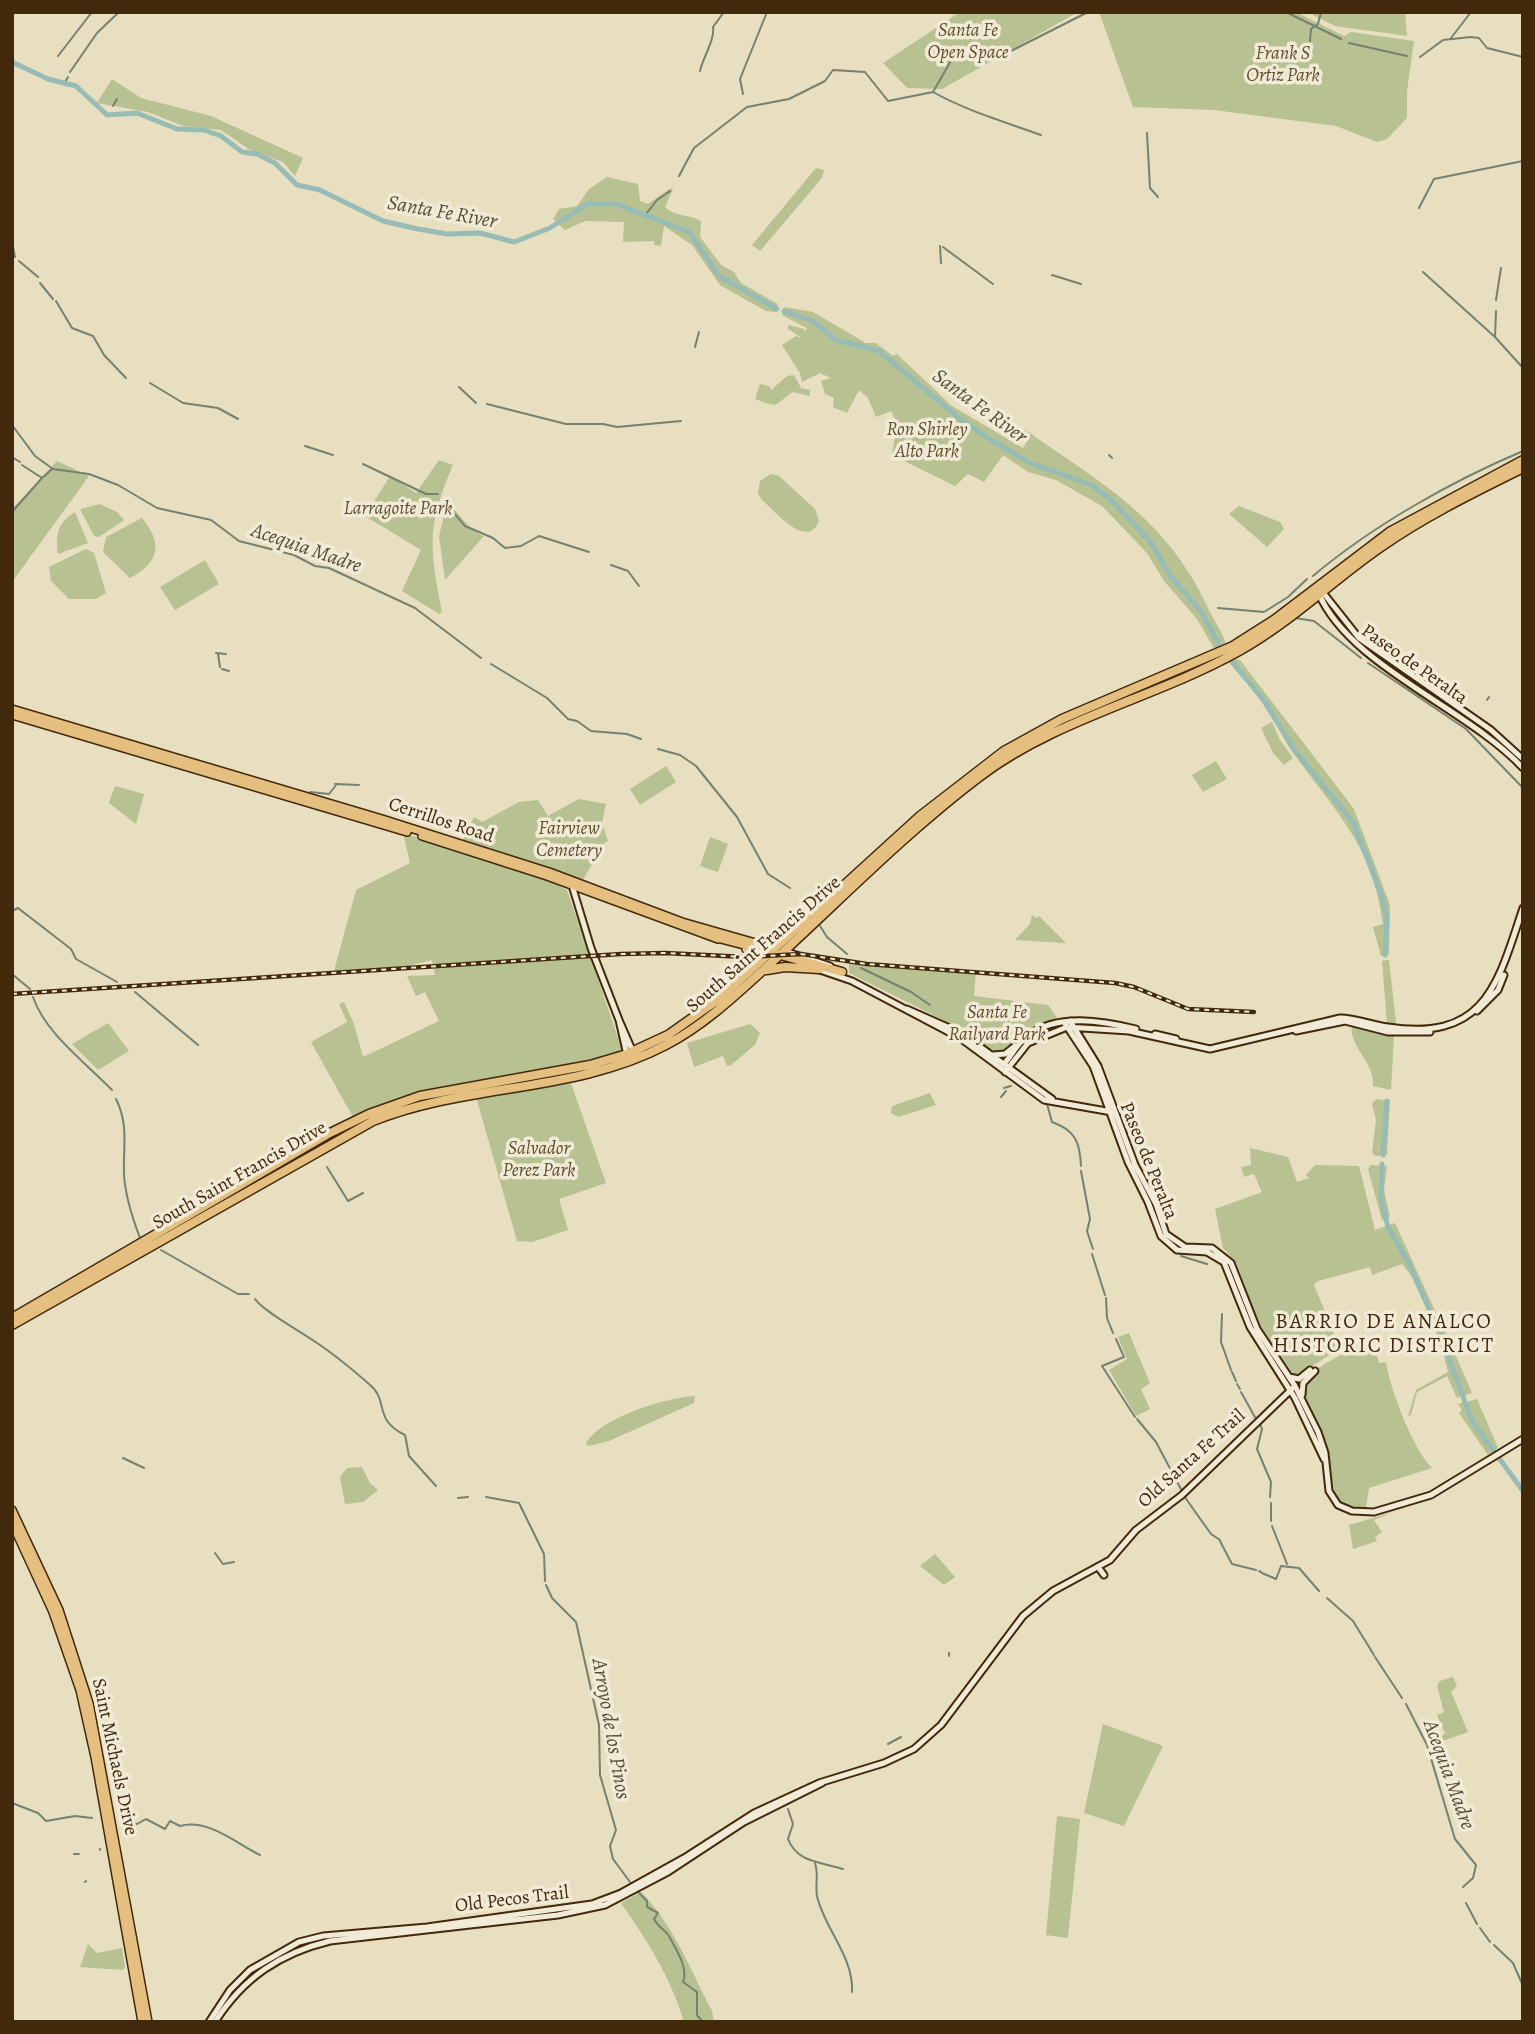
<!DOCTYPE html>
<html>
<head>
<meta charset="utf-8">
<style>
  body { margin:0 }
  #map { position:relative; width:1535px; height:2034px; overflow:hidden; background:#e8dec0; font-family:Alegreya,serif }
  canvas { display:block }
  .frame { position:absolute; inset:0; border:14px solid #43290c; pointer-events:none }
</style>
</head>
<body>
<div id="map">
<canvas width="1535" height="2034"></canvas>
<div class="frame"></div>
</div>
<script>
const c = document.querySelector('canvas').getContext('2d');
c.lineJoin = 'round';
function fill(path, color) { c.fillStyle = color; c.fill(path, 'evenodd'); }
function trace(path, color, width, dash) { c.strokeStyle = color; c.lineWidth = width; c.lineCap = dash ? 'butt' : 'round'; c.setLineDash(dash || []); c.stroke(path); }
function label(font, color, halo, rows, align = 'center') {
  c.font = font + ' Alegreya,serif'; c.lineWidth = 7; c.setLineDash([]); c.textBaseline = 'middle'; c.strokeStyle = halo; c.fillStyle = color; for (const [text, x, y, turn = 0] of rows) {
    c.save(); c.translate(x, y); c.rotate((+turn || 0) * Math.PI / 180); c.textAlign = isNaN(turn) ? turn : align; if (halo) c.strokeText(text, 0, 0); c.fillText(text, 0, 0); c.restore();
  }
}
fill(new Path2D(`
  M960,12H1078L942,89L907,88L883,63Z
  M1099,12H1296L1344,36L1351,32L1414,41L1407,91V118L1387,139L1377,142L1336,126L1214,110L1133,107Z
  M1307,12H1405L1407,36L1335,26Z
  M112,79L141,98L211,116L303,158L295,176L283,162L250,150L221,130L183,126L148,112L97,103Z
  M816,168L824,170L822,178L760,251L752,245Z
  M607,177L638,184L640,201L648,204L671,188L673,189L665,207C675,217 689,214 701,221L700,237L721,265L734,272L741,283L778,304L776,312L766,311L720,285L692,245L664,226L661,246L654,245V241L623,242L624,222L585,221L565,230L553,219L559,209L577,206L589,189Z
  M785,307L813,312L866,343H876L893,356L897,354L952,406L1023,448L1028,439L1019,433L1024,429C1105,486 1168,518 1211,614C1215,623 1226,637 1226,647L1215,650L1197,619L1164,581L1147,553L1102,506L1056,480L1028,472L1003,455L984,482L968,474L955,486L892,455L897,424L891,411L876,417L868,398L859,390L847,413L833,407L834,398L825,394L821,381L831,378L820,373L802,382L800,373L782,345L796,336L803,339L787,328L789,325L804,329L805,333L806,328L820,335L782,315Z
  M787,376L794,375L801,388L810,390V396L793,392C773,405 781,409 755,399L760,384L769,386L771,390Z
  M439,460L453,465C426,527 430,548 442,612L439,614L402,591L421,550L365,516L390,476L416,493Z
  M57,461L89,476L12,582V509Z
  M771,474L779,476L815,509L819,521C807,551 774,510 761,499L758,493L760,481Z
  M447,503C461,513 467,530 484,536L445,580L439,536Z
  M100,504L117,512L124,520L99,537L94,536L80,509Z
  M1239,506L1280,522L1284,529L1267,547L1229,514Z
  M75,512L88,543L58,554C55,535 58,522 75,512Z
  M142,518C163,544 160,562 130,578L103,552L106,537Z
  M86,549L94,553L106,593L96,599H69L51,581L49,567Z
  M205,560L219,584L175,610L160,587Z
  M1236,659L1240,660L1354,809L1390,905L1389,955L1381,956L1373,927L1383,924C1372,842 1336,814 1292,751C1282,738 1277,722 1268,709C1257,692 1242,678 1229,663Z
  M1272,722L1280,740L1293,758L1284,765L1273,753L1261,728Z
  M1216,761L1227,779L1203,792L1192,775Z
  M666,766L676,782L640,805L630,789Z
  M115,786L144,794L136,824L109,803Z
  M579,799L606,804L602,823L608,841L604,843L583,880L463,840L474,817L482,822L519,802L538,800L548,816Z
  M410,835L542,877L567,890L622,1049L621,1053L566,1069L606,1183L559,1199L568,1230L532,1242L517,1241L476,1097L551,1082L547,1072L474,1081L354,1119L311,1042L347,1022L339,1004L344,1002L354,1024L363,1057L439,1021L425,992L416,996L407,976L435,975L432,960L408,966L334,971L356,890L410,863L404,837Z
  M710,837L728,844L718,872L700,866Z
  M1032,915L1036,918L1039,916L1066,943L1015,940L1030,924Z
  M1389,960L1396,1022L1394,1024H1387L1382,961Z
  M849,963L976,972L974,996L1048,1005L1058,1019L1031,1030L1005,1051L993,1052L953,1025L849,973Z
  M108,1023L129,1051L98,1070L72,1044Z
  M750,1024L760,1033L755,1045L731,1065L727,1066L723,1056L694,1067L687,1043Z
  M1352,1024L1394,1036L1391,1090L1373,1086C1375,1062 1348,1047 1352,1024Z
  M930,1093L936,1105L898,1117L891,1113L892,1106Z
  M1376,1099L1390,1101L1387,1155L1375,1156L1372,1153L1376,1120L1372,1104Z
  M1250,1148L1288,1157L1297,1182L1309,1178L1306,1175L1315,1165L1359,1166L1375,1230L1395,1223L1436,1313L1430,1316L1415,1280L1402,1264L1372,1275L1370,1267L1318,1281L1314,1285L1340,1348L1297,1376L1292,1375L1261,1330L1237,1264L1223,1248L1215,1209L1262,1192L1254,1174L1244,1177L1241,1167L1251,1165Z
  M1371,1165L1387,1166L1384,1190L1390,1217L1382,1220L1368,1169Z
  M1440,1319L1472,1393L1457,1398L1447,1376L1417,1392L1411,1415L1408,1416L1416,1390L1448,1372L1440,1340L1433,1323Z
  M1129,1333L1150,1383L1141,1389L1150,1409L1136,1416L1109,1370L1127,1359L1118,1337Z
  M1373,1342L1379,1363L1386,1362C1389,1387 1414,1451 1432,1468L1369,1488L1366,1508C1357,1506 1347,1508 1340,1501C1329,1489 1330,1459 1325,1443C1321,1430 1300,1395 1305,1383C1313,1365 1355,1348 1373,1342Z
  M695,1396L694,1403L609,1441L589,1446L586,1444C598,1418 668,1397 695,1396Z
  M1477,1399L1498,1448L1488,1455L1459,1413L1462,1410L1458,1404Z
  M362,1467L370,1483L378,1490L363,1502L345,1504L340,1477L347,1468Z
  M1394,1512L1374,1520L1382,1532L1375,1537L1377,1541L1353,1549L1349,1525Z
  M935,1554L955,1577L944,1585L920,1566Z
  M1453,1677L1457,1686L1451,1692L1468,1732L1434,1744L1432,1739L1445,1734L1437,1715L1444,1712L1437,1686L1440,1681Z
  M1103,1724L1163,1746L1124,1826L1084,1813Z
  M1057,1816L1080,1819L1068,1938L1046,1935Z
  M641,1892C673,1924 691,1971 712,2011L714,2022H684C671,1978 647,1940 621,1903Z
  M88,1944L97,1953L122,1948L125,1967L123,1970L80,1967Z`), '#b7c191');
trace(new Path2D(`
  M1286,12L1341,39
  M1451,38L1471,12
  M1310,41L1311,29L1318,24L1321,12
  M1349,43L1407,56
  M58,56L92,12
  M1420,57L1443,40L1471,37L1479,38L1487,48L1523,57
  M700,71C703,57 715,40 713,27L724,12
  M70,72L97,33L119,12
  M64,84L68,77
  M933,92C967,111 1005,122 1041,135
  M743,94L740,79L767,12
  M113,106L117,99
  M1147,133L1150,188L1158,197
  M679,176L694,148L747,107L789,99L825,81L833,70L865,72L888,101L933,92L956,52L1003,55L1088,12
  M1419,208L1434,179L1523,161
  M646,214L657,200L670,191
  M940,246L941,263
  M13,247L15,257
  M943,247L993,284
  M19,261L38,277
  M1423,272L1495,337
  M1052,275L1081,284
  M40,283L53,299
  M1496,300L1501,268
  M56,301L72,328L93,336L104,355L126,378
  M1496,311L1495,337L1523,368
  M695,347L699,332
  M150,383L183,403L218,408L238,419
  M459,387L476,403
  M487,404L566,424H603L617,427L681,421
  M12,425L35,456L53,469L89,474L118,485L157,508L211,520L239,541L294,555L315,566L329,568L415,608L481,658
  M305,446L333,455
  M1109,455L1112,458
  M12,457L20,462
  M363,464L426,494H438
  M22,465L42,478L52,469
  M448,506L465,526L493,538L505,548L521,546L539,536L589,552
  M12,512L42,478
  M611,565L628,571L639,586
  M1313,576C1372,526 1452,481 1523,451
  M1218,608L1264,612L1288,597L1307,579
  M1295,618L1314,621L1361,658
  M216,653L226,654
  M218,654L220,667
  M1368,663L1466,729L1523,788
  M491,664L547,698L568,719L577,721L591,731L627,734L641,739
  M222,669L229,671
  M1487,700L1489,697
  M658,749L680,755L696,766L737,817L768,874L790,888
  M335,784L359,785
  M310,792L329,794L337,784
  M12,911L18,908L71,949L76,959L117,982
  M820,926L827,937L847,954
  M861,968L911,992L930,1005
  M12,974L30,989
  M135,992L198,1045
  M33,997C45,1033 86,1063 112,1090
  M1004,1088L1011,1086
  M1001,1097L1006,1091
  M116,1099C129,1125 123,1147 124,1174C125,1196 132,1217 140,1238
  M1047,1104L1052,1122C1075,1130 1080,1142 1081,1166
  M327,1167L348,1201L363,1193
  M1081,1171L1090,1219L1087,1231L1093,1249
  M161,1250L238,1294H249
  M1092,1254L1105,1295
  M1181,1256L1207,1264
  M1106,1298L1107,1318L1113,1333
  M255,1299C264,1312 302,1332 317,1343C335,1355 353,1370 369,1384C390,1401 372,1419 405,1435L409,1456L436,1486
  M1222,1314L1221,1342L1231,1370
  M1116,1339L1124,1357L1102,1366L1135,1417
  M1232,1372L1236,1381
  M1237,1384L1240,1389
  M1241,1392L1256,1419
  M1137,1419L1156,1442L1182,1491
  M1260,1424L1262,1429L1257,1449L1271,1482L1270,1497
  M123,1458L144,1468
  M1184,1496L1211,1534L1220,1540
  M486,1497L519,1503L544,1554L545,1581
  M458,1498L468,1497
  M1271,1503V1521
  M1272,1526L1287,1564
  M1220,1541L1232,1564L1256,1570
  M215,1553L223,1564L234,1562
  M1259,1571L1261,1572
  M1262,1573L1276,1579L1281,1566L1299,1568L1319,1591
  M546,1585L552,1598L576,1622L599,1725L600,1775L616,1830L610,1846L613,1859L630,1882
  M1327,1598L1353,1621L1374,1655
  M949,1653V1656
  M1375,1657L1402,1698
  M1406,1704L1427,1745L1455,1839L1476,1865L1473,1878L1463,1887
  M888,1744L901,1737
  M12,1803L38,1813L46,1821L75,1816L92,1818
  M121,1809L128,1821L137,1824L146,1819L165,1829L170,1821L180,1826C207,1818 236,1843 260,1855
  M788,1809L793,1824L788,1839C797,1863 822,1862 843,1869
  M100,1849V1850
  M74,1854H79
  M815,1863C819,1875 815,1885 817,1896C824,1928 854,1957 852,1992
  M85,1882L86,1881
  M639,1893L647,1901V1907L658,1913L654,1919C658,1927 665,1930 669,1936C675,1948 689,1968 683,1982L697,1992V2015L703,2022
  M1466,1903L1477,1924
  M1480,1928L1490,1942
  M1494,1945L1513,1963L1523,1986`), '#758171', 2);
trace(new Path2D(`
  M12,62L48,79L76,86L107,115L137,113L177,129L204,130L221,136L242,152L257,154L275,163L297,185L320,190L383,221L418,229L447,234L480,233L514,242L550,228L587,204H616L689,232L719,276L777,309
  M784,311L813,321L836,340L879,351L959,418L988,438L1030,463L1091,485L1109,498L1150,541L1171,577
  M1172,578L1200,610L1222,649
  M1231,660L1264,701L1295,751L1353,822L1380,891L1387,917L1385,955
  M1383,1155L1387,1101
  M1382,1164L1381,1200L1388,1227L1408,1262L1438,1329L1472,1421L1523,1491`), '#97bcb5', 5);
const secondary = new Path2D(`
  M1321,590L1359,638L1491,730L1523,759
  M1318,592C1349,666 1466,707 1523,768
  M571,882L591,948L619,1020L627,1055
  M784,951L830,966
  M817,969L852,981L960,1038L1044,1100L1112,1112
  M907,1009L961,1033L1052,1099
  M1477,1011L1498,990L1504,975
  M619,1020L633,1052
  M1070,1021L1098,1066L1135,1165L1156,1204L1166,1234L1185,1247L1212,1248L1231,1263L1257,1329L1295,1386L1318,1432L1325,1453L1329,1491L1338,1505L1352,1511L1374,1512L1431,1495L1523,1439
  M1064,1022L1093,1066L1128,1162L1148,1202L1161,1236L1177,1250L1207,1252L1224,1262L1250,1327L1295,1398L1324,1459
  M1296,1031L1345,1021L1388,1032H1430
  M1155,1034L1176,1039
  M993,1055L1005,1054L1015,1046
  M1004,1064C1012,1055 1018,1042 1029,1035C1058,1013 1103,1021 1136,1029
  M1005,1072L1028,1043L1067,1027L1129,1031L1210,1049L1340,1018C1357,1018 1371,1025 1388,1027C1486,1042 1498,983 1523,908
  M1289,1377L1299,1379L1310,1370
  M1302,1395L1303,1383L1315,1371
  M1098,1567L1104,1575
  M209,2022L230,1990L250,1970L299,1942L323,1936L427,1927L592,1904L621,1893L684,1858L754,1813L819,1783L884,1763L914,1749L941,1725L1023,1616L1053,1591L1110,1560L1136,1530L1182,1495L1295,1386
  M215,2022C243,1978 280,1953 330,1941L558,1915L605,1905L668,1872L744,1822L822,1783`);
const primary = new Path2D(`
  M12,709L382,819L549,872L682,922L766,946
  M12,715L407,832
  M422,836L547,876L718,939
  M746,949L777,958
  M12,1510L59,1610L89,1703L148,2022
  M12,1523L53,1612L80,1690L95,1757L142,2022`);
const trunk = new Path2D(`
  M715,937L773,952
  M777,954L842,972
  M767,970L785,967L819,969
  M12,1318L328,1134L369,1114L420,1096L590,1065L627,1054L668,1035L719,999L920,816L1004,751L1062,719L1233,646L1274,620L1391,531L1523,460
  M12,1325L373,1121C467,1083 575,1093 666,1045C710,1022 745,986 782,953C846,894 909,830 979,777C1057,718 1155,698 1239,651C1291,622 1333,580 1381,547C1425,516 1475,492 1523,468`);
trace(secondary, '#43290c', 9);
trace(primary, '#43290c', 10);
trace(trunk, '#43290c', 11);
trace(secondary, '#f0ead6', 5);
trace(primary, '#e4bf80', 7);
trace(trunk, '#e4bf80', 8);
const rail = new Path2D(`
  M12,994L621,954L665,953L746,957L801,954L867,964L1115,983L1134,987L1188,1009L1254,1012`);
trace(rail, '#43290c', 4.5);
trace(rail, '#f0ead6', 2, [5]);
label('italic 19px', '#604f2d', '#f0ead6', [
  ["Santa Fe",968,31],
  ["Open Space",968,53],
  ["Frank S",1283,54],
  ["Ortiz Park",1283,76],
  ["Ron Shirley",927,430],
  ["Alto Park",927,452],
  ["Larragoite Park",398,509],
  ["Fairview",569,829],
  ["Cemetery",569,851],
  ["Santa Fe",997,1013],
  ["Railyard Park",997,1035],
  ["Salvador",539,1149],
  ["Perez Park",539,1171]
]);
label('19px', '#43290c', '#f0ead6', [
  ["Paseo de Peralta",1414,665,35],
  ["Cerrillos Road",441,821,18],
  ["South Saint Francis Drive",764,945,-41],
  ["Paseo de Peralta",1148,1161,68],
  ["South Saint Francis Drive",240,1176,-30],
  ["Old Santa Fe Trail",1192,1459,-42],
  ["Saint Michaels Drive",114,1757,78],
  ["Old Pecos Trail",512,1900,-7]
]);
label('italic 21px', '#584e36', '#f0ead6', [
  ["Santa Fe River",442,213,10],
  ["Santa Fe River",979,407,36],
  ["Acequia Madre",306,549,19],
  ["Arroyo de los Pinos",610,1729,80],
  ["Acequia Madre",1448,1775,70]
]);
c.letterSpacing = '2px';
label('21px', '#43290c', '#f0ead6', [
  ["BARRIO DE ANALCO",1384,1323],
  ["HISTORIC DISTRICT",1384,1347]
]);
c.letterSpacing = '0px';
</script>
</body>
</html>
